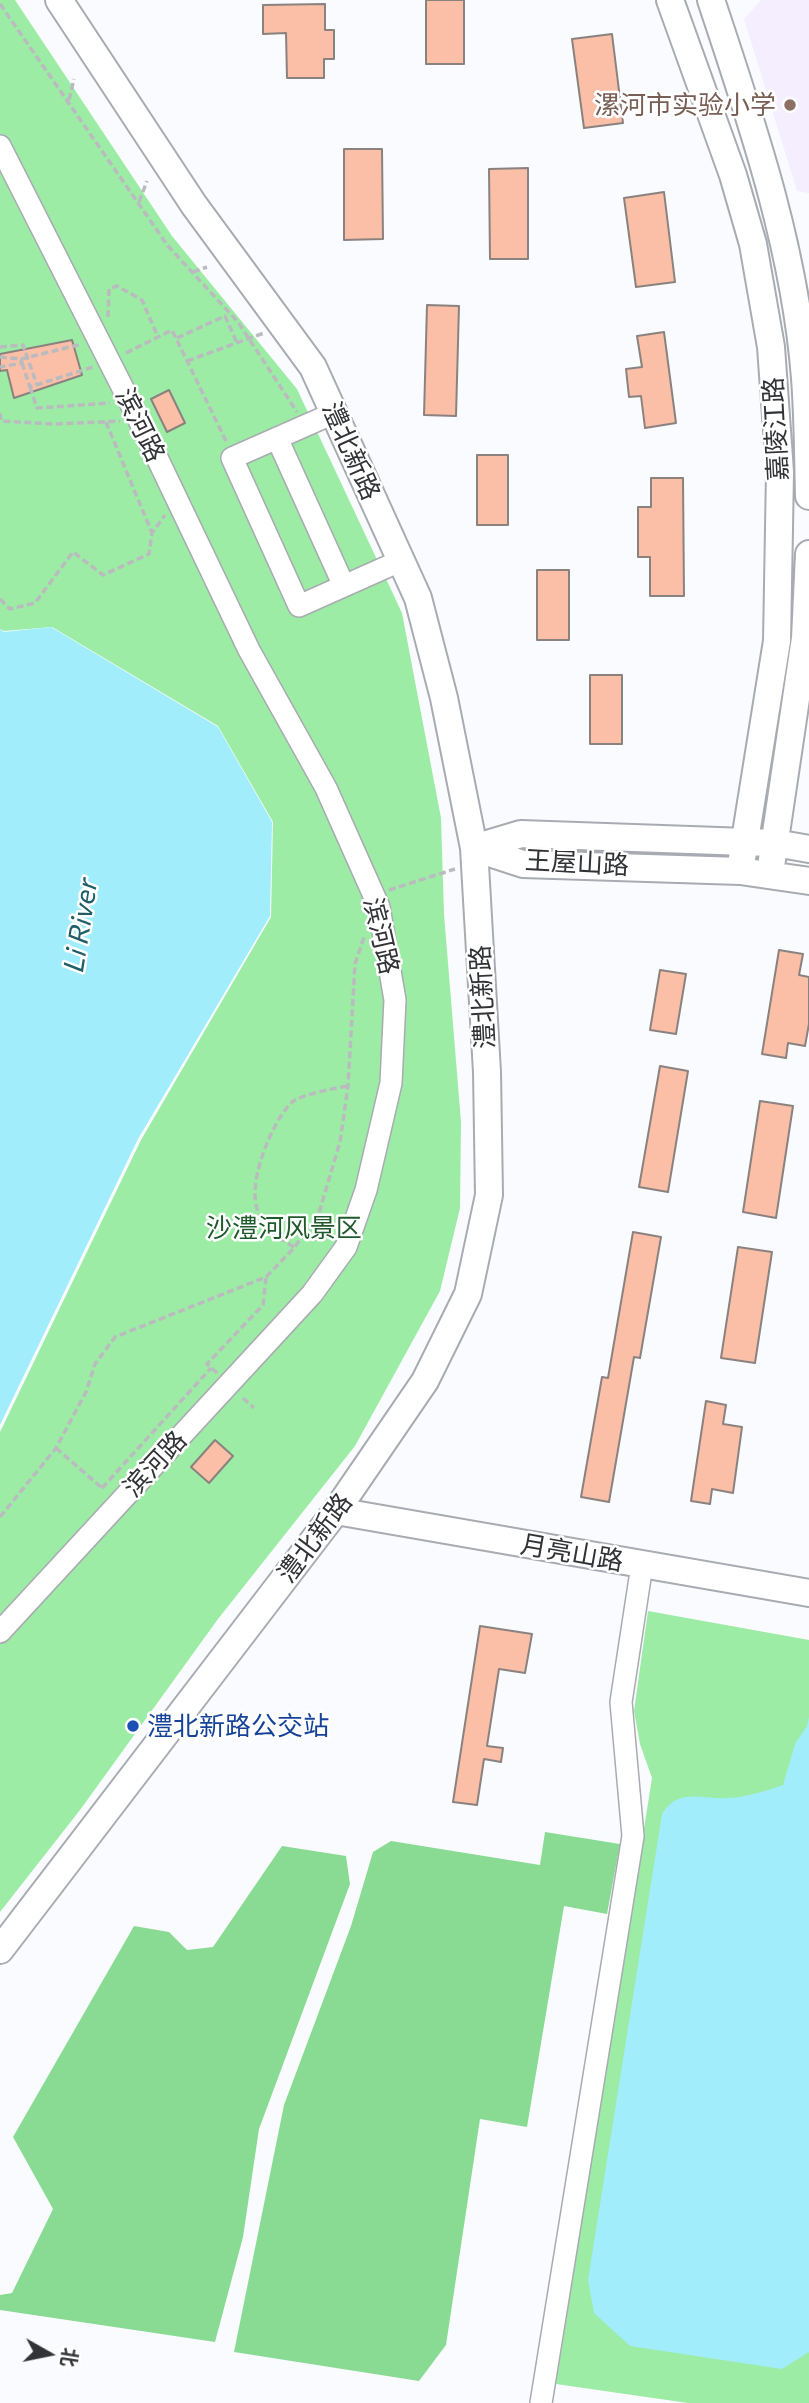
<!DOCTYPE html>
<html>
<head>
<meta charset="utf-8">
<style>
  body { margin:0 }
  #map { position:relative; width:809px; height:2403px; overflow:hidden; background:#fafbfe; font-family:Commissioner,"Noto Sans SC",sans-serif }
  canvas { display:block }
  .north { position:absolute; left:14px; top:2319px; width:70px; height:70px; -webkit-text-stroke:5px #fff; paint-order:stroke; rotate:99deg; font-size:19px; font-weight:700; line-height:28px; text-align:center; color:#323336 }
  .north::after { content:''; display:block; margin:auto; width:24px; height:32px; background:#323336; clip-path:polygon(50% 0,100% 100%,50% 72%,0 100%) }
</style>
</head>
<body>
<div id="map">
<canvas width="809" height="2403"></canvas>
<div class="north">北</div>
</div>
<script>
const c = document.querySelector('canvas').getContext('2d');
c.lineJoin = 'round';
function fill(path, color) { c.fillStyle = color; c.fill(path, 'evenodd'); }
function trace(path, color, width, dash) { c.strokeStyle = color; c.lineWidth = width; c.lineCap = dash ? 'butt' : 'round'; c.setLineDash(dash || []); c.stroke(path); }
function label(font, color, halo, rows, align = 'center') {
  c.font = font + ' Commissioner,"Noto Sans SC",sans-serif'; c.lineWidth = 5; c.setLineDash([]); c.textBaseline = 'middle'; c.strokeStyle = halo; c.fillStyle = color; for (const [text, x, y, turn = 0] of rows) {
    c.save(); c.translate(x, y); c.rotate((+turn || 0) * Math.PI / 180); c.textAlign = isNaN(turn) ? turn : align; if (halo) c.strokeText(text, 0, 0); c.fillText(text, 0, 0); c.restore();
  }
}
fill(new Path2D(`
  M761,0H809V193L797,191L744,19Z`), '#f4eeff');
fill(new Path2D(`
  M0,0H15L172,236L297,389L402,613L441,818L444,914L461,1122L460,1208L440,1291L355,1446L218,1619L80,1810L0,1912V1432L141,1140L271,917L273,822L218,726L52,627L4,631L0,629Z
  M648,1611L809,1640V2403H688L556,2384L652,1778L640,1744L634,1711Z`), '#9ceca5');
fill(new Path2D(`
  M545,1832L620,1844L607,1914L564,1906L527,2127L480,2119L446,2345L419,2381L234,2352L284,2105L351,1926L373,1852L391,1841L540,1865Z
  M282,1846L346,1856L350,1884L259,2129L243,2237L215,2342L0,2310V2295L12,2293L53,2209L13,2137L134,1926L169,1932L187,1950L213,1947Z`), '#89db93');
fill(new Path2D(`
  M51,627L218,727L272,822L270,916L138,1139L0,1425V629L4,632Z
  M809,1717V2352L782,2369L630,2346L594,2313L588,2280L662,1814C678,1787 703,1800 728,1798C746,1797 766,1791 783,1785L795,1744L807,1726Z`), '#a1edfb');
const building = new Path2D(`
  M426,0H464V64H426Z
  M325,4V30H334V59H324V78H287L286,33L263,34V5Z
  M612,34L623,123L584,128L572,39Z
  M344,149H382L383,239L344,240Z
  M528,168V259H490L489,169Z
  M664,192L675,282L636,287L624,198Z
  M427,305L459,306L456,416L424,415Z
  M664,332L676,423L645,428L641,396L629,397L626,369L642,367L637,336Z
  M72,340L82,375L14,398L7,370L0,371V354Z
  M169,390L185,423L167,432L151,399Z
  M477,455H508V525H477Z
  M651,478H683L684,596H650V557H638V507H651Z
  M537,570H569V640H537Z
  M590,675H622V744H590Z
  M779,950L803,954L799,975L809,977V1024L805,1046L788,1043L786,1058L762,1054Z
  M660,970L686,974L676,1034L650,1030Z
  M660,1066L688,1071L668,1192L639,1187Z
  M760,1101L793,1106L776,1218L743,1212Z
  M633,1232L661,1237L640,1358L634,1357L609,1502L581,1497L602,1377L608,1378Z
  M738,1247L772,1252L755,1363L721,1358Z
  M706,1401L726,1405L723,1424L742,1427L733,1493L712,1489L710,1504L691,1501Z
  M215,1440L233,1456L209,1483L191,1467Z
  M480,1626L532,1634L525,1673L499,1669L487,1746L503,1748L501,1762L484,1759L477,1805L453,1802Z`);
fill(building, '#fbbea7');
trace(building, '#8a827f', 2);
const minor = new Path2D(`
  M0,146L139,420L249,650L326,788L379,907L395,1000L391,1083L366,1190L346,1247L312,1294L0,1632
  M334,413L232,458L299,606L400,561
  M277,438L344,586
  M541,2403L633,1836L621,1702L642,1565`);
const tertiary = new Path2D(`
  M670,0L733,175L753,244L771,347L780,472L777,641L740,871
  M711,0C752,123 795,248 805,378C808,417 808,457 809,496
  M474,848L523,864L740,871L809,881
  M474,848L521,834L775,843L809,849
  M772,860L805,638L809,554
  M336,1511L809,1593
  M0,1950L336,1511L425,1381L468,1294L489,1195L487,1072L474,848L444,698L418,598L313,367L194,205L59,0`);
trace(minor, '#a9abb2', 24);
trace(tertiary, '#a9abb2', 30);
trace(new Path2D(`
  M0,4L168,246L238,322L297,412
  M69,100L74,79
  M139,202L147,181
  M193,272L207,267
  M108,317L109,289L117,286L142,300L158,337
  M177,338L225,316L237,343
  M0,347L23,345L37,385
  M126,353L172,330L226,441
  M0,357L21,359L22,363L0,367
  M187,361L264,333
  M22,363L30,387L93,367
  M30,387L37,408L110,403
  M0,413L1,421L54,424L120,421
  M106,422L152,533
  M0,599L10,609L35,603L73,552L103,575L149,554L152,533L165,515
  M389,890L455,869
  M294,1247C280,1239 267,1229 259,1214C245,1186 271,1124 291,1103C299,1095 335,1088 348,1086
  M217,1373L207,1364L263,1305L266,1278
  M243,1398L254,1408
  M56,1448L102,1488
  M102,1488L211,1368
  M0,1517L56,1448L86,1392L95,1364L115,1337L266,1277L294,1248L319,1213L340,1142L348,1086L355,964L364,937`), '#babbbe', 3.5, [7, 3.5]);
trace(minor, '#fff', 21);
trace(tertiary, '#fff', 26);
trace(new Path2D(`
  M21,359L82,344`), '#babbbe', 3.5, [7, 3.5]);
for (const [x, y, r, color] of [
  [790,105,7,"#8d6e63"],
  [133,1726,7,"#1a4fb4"]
]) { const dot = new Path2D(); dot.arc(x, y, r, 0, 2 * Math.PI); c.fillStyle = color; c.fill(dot); trace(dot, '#fff', 2.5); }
label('26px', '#785e54', '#fff', [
  ["漯河市实验小学",776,105]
], 'right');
label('26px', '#323336', '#fff', [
  ["滨河路",140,425,64],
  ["嘉陵江路",776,429,-93],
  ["澧北新路",351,451,66],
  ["王屋山路",577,863,3],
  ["滨河路",381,936,77],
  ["澧北新路",483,997,-93],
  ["滨河路",155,1464,-47],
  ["澧北新路",315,1538,-53],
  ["月亮山路",572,1553,10]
]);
label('26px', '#20592b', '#fff', [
  ["沙澧河风景区",284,1228]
]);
label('26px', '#164399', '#fff', [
  ["澧北新路公交站",147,1726]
], 'left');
label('italic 28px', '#1f5d67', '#fff', [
  ["Li River",81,925,-81]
]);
</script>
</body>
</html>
